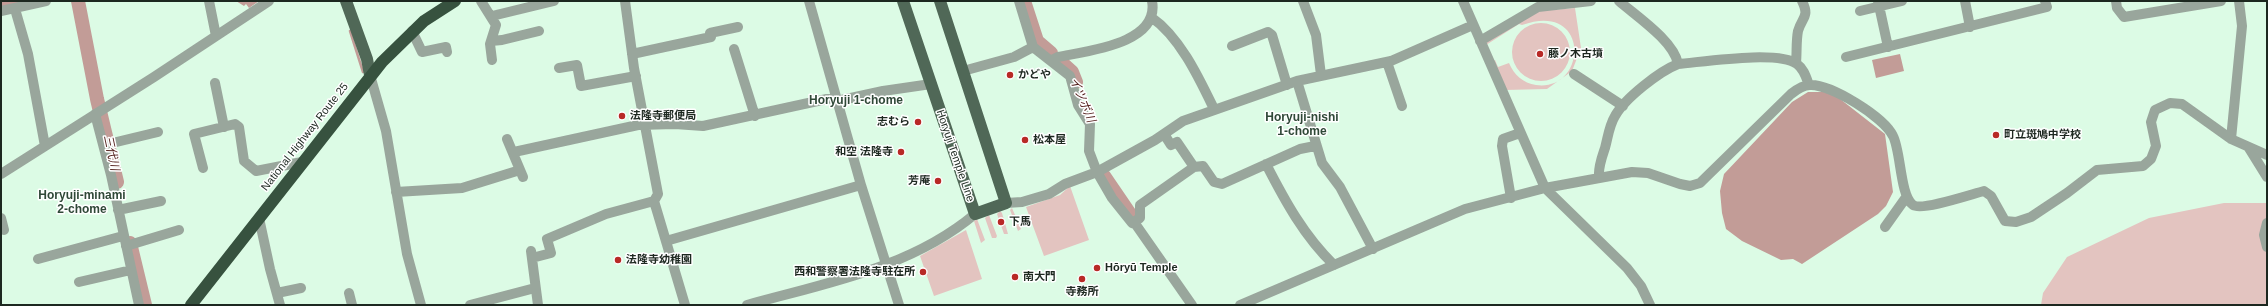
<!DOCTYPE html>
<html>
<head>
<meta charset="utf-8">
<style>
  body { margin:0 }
  #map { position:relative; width:2268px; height:306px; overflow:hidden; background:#dcfbe5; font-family:Helvetica,sans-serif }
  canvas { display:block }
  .frame { position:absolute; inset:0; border:2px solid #1d2820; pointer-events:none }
</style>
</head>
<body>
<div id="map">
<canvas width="2268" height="306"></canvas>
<div class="frame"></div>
</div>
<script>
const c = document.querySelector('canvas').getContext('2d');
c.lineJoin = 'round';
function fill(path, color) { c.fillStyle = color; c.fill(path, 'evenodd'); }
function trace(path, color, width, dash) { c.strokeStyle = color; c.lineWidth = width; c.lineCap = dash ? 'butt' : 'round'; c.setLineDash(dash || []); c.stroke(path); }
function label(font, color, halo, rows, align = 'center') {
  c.font = font + ' Helvetica,"Noto Sans JP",sans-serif'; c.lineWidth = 3; c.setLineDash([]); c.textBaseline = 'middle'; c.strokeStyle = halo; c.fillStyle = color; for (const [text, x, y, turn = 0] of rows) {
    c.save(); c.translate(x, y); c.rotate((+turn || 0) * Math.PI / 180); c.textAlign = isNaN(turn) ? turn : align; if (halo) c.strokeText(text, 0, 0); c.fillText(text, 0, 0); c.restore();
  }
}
fill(new Path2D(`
  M1575,8L1581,48L1572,71L1547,89L1505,90L1493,61L1495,60L1498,67L1509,63C1514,75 1523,83 1536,85C1588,92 1591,0 1522,25L1519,24L1486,45L1485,43L1539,11Z
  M1512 52a29 29 0 1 1 58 0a29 29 0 1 1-58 0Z
  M1070,186L1089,240L1044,256L1026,207L1060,195Z
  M2224,203H2267V305H2041L2043,293L2067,257L2149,218Z
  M1012,208L1021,229L1018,231L1010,210Z
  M1000,211L1002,213L1008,234H1004L997,214Z
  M989,215L997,236L996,238H992L985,218Z
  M977,219L985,240L981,243L974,221Z
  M966,230L982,279L934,296L920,256Z`), '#e3c4c0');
fill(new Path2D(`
  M236,1H259L249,8L246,4L244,6Z
  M1900,54L1904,71L1876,78L1872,60Z
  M1808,92H1824L1835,95L1885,134L1893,192L1886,206L1878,214L1802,264L1793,259L1781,260L1742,241L1726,229L1722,213L1720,191L1724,174L1792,102Z`), '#c29c97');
trace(new Path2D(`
  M350,31L363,72`), '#c29c97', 2.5);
trace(new Path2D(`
  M78,1L97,99L117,182
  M1024,1L1037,41L1051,53
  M1,4L15,1
  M1062,63L1072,72L1076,82
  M1104,176L1132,217
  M130,243L145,305`), '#c29c97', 14);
trace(new Path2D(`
  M209,1L216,36
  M481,1L496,25L490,44L492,60
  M809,1L861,185L899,305
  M1019,1L1033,47L1070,76L1078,105L1090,124L1089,151L1097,172L1112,198L1132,223L1140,218V205L1194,167L1203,166L1214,182L1222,184L1300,149L1315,146
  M1303,1L1316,35L1321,75
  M1463,1L1545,188L1627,268L1641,286L1650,305
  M1619,1C1636,16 1674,41 1678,64
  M1878,1L1888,47
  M1965,1L1970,27
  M2116,1L2117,8L2124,17L2221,1
  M15,9L28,54L45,146
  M1,11L46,1
  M1860,11L1902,1
  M492,16L554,1
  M1151,17C1180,37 1199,78 1214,109
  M412,31L422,52L446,47L447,52
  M491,41L502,40L539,31
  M1480,41L1538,7L1591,1
  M1232,46L1268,32L1272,35L1287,85
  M734,49L755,116
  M632,54L711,37L710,33L738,27
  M1846,57L2047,7L2045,1
  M1052,60L1058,57C1086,51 1160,44 1152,1
  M1387,62L1402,106
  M1796,63C1797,53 1796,41 1798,31C1802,17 1810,17 1802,1
  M559,68L577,65L581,86L636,76
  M963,71L1014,57L1033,47
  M1574,74L1623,106
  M370,75L386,131L407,254L421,305
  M1297,81L1322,163L1340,187L1373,249
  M215,83L224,127
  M837,101L883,91L931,84
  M95,114L111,175L139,305
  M1164,134L1171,145L1177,142L1194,167
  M507,139L523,177
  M2231,139L2242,26L2239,1
  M104,145L158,132
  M2249,148L2267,177
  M514,152L638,125L675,124L703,126L836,97
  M1266,164C1285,201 1304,236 1334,265
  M203,168L194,134L235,124L239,127L244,161L256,171L302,162
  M1,174L154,77L269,1
  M1599,177C1598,167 1602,157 1605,148C1608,137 1609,126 1615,116C1625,98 1660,71 1678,64C1703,62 1778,50 1797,64C1804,69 1806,77 1809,85
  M396,192L462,188L520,170
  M1511,198L1502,146L1503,139L1520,133
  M654,201L685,305
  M1006,203L1022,202L1049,194L1065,184L1097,172L1155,140L1183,121L1297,81L1391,61L1473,25
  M118,210L161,201
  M1,218L4,230
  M259,218L270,269L280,305
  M1134,222L1192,305
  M2267,223L2264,235L2267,247
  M1885,227L1907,196
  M666,241L861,185
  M126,246L179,230
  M531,251L538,305
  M532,258L551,253L547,239L606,214L654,201L658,194L634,68L625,1
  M38,259L123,236
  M79,282L131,270
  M277,293L301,288
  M349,293L352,305
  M470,305L535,288
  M747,305C826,283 911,268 975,214
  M1240,305L1465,209L1545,188L1632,172L1648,173L1680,184L1690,186L1700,183L1791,94C1796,90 1803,85 1810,85C1831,84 1884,117 1893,136C1901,151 1900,196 1913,205C1922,211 1972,194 1984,191L1991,196L2005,221L2016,222L2031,217L2067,193L2097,170L2143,166L2151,159L2156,146L2151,122L2155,110L2170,103L2182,104L2231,139L2267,155`), '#99a69c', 10);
trace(new Path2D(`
  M346,1L367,59L370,75
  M903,1L975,214L1006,203L940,1`), '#506857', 12);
trace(new Path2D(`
  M191,305L382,62L424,21L455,1`), '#37523f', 12);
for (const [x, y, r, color] of [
  [1540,54,4,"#b82926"],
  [1010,75,4,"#b82926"],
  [622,116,4,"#b82926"],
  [918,122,4,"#b82926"],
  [1996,135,4,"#b82926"],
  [1025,140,4,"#b82926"],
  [901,152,4,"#b82926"],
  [938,181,4,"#b82926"],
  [1001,222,4,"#b82926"],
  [618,260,4,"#b82926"],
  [1097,268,4,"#b82926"],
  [923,272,4,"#b82926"],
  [1015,277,4,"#b82926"],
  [1082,279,4,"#b82926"]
]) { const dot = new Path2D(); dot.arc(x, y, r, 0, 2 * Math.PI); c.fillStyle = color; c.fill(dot); trace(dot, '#fff', 1.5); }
label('bold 11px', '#1d2820', '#fff', [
  ["藤ノ木古墳",1548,54],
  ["かどや",1018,75],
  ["法隆寺郵便局",630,116],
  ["志むら",910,122,"right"],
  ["町立斑鳩中学校",2004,135],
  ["松本屋",1033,140],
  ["和空 法隆寺",893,152,"right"],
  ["芳庵",930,181,"right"],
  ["下馬",1009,222],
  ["法隆寺幼稚園",626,260],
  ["Hōryū Temple",1105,268],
  ["西和警察署法隆寺駐在所",915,272,"right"],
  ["南大門",1023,277],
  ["寺務所",1082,292,"center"]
], 'left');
label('11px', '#1d2820', '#fff', [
  ["National Highway Route 25",305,137,-52],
  ["Horyuji Temple Line",955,156,71]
]);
label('italic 12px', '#55231f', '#fff', [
  ["イツボ川",1082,100,67],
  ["三代川",111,153,78]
]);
label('bold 12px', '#2f4837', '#fff', [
  ["Horyuji 1-chome",856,101],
  ["Horyuji-nishi",1302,118],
  ["1-chome",1302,132],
  ["Horyuji-minami",82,196],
  ["2-chome",82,210]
]);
</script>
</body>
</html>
